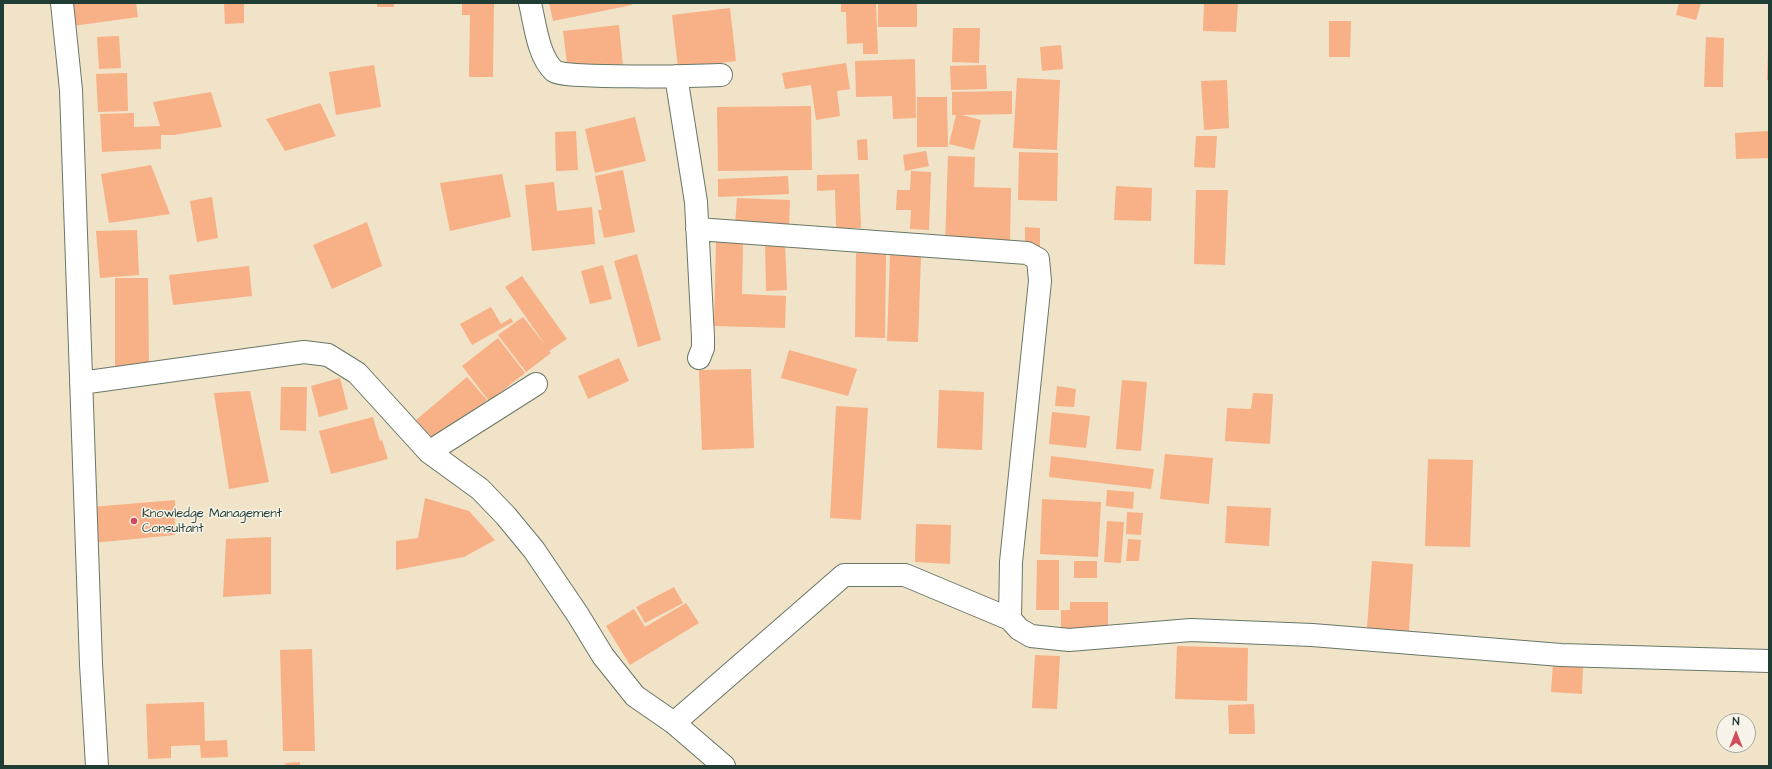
<!DOCTYPE html>
<html>
<head>
<meta charset="utf-8">
<style>
  body { margin:0 }
  #map { position:relative; width:1772px; height:769px; overflow:hidden; background:#f0e3c7; font-family:"Architects Daughter",sans-serif }
  canvas { display:block }
  .frame { position:absolute; inset:0; border:4px solid #1f3d34; pointer-events:none }
  .north { position:absolute; left:1716px; top:713px; width:40px; height:40px; box-sizing:border-box; background:#f7f3e8; border:1px solid #a1aaa0; border-radius:50%; rotate:0deg; font-size:11px; font-weight:700; line-height:16px; text-align:center; color:#1f3d34 }
  .north::after { content:''; display:block; margin:auto; width:14px; height:18px; background:#d1495b; clip-path:polygon(50% 0,100% 100%,50% 72%,0 100%) }
</style>
</head>
<body>
<div id="map">
<canvas width="1772" height="769"></canvas>
<div class="frame"></div>
<div class="north">N</div>
</div>
<script>
const c = document.querySelector('canvas').getContext('2d');
c.lineJoin = 'round';
function fill(path, color) { c.fillStyle = color; c.fill(path, 'evenodd'); }
function trace(path, color, width, dash) { c.strokeStyle = color; c.lineWidth = width; c.lineCap = dash ? 'butt' : 'round'; c.setLineDash(dash || []); c.stroke(path); }
function label(font, color, halo, rows, align = 'center') {
  c.font = font + ' "Architects Daughter",sans-serif'; c.lineWidth = 3; c.setLineDash([]); c.textBaseline = 'middle'; c.strokeStyle = halo; c.fillStyle = color; for (const [text, x, y, turn = 0] of rows) {
    c.save(); c.translate(x, y); c.rotate((+turn || 0) * Math.PI / 180); c.textAlign = isNaN(turn) ? turn : align; if (halo) c.strokeText(text, 0, 0); c.fillText(text, 0, 0); c.restore();
  }
}
fill(new Path2D(`
  M70,3H136L138,17L73,26Z
  M224,3H244V23L225,24Z
  M377,3H394V7H377Z
  M462,3H494L493,77H469L470,15H462Z
  M549,3H631L632,5L553,21Z
  M841,3H876L878,54H863V43L847,44L846,12H841Z
  M878,3H917V27H878Z
  M1204,3H1238L1236,32L1203,31Z
  M1679,3H1701L1696,20L1676,15Z
  M730,8L736,61L678,68L672,15Z
  M1329,21H1351L1350,57H1329Z
  M619,25L623,66L568,72L563,31Z
  M953,28H980L979,63L952,62Z
  M119,36L121,68L99,69L97,37Z
  M1706,37L1724,38L1723,87H1704Z
  M1061,45L1063,69L1042,71L1040,47Z
  M1768,50H1769V80H1767Z
  M915,59L916,118L893,119L892,96L856,97L855,61Z
  M846,63L850,89L837,91L840,116L816,120L811,85L785,89L782,73Z
  M374,65L381,107L336,115L329,72Z
  M986,65L987,89L951,90L950,66Z
  M127,73L128,111L98,112L96,74Z
  M1017,78L1060,80L1057,150L1013,148Z
  M1227,80L1229,128L1204,130L1201,81Z
  M1012,91V114L962,115L981,120L974,150L949,144L956,115H952V92Z
  M211,92L222,127L174,135H161V149L102,152L100,114L134,113V127L160,126L153,102Z
  M917,97H947L948,147H917Z
  M320,103L336,136L285,151L266,119Z
  M811,106L812,170L718,171L717,107Z
  M635,117L646,161L595,173L585,129Z
  M576,131L578,170L556,171L555,132Z
  M1769,131V158L1736,159L1735,133Z
  M1196,136H1217L1215,168L1194,167Z
  M867,139L868,160H858L857,140Z
  M926,151L929,166L905,171L903,155Z
  M1019,152L1058,153L1057,201L1018,200Z
  M948,156L975,157L974,187L1011,188L1010,242L945,245Z
  M151,165L170,214L109,223L101,174Z
  M623,170L635,232L604,238L598,210H602L595,176Z
  M911,171L931,172L929,230L910,229L911,210H896L897,190H910Z
  M502,174L511,217L450,231L440,183Z
  M859,174L861,228H836L835,190L817,191V175Z
  M788,176L789,194L718,197V179Z
  M554,182L557,211L592,207L595,244L532,251L525,185Z
  M1116,186L1152,188L1151,221L1114,220Z
  M1196,190H1228L1225,265L1194,264Z
  M212,197L218,238L197,242L190,201Z
  M737,198L790,200L789,228L735,226Z
  M367,222L382,266L332,289L313,245Z
  M1025,227L1040,228V249H1025Z
  M137,230L139,275L100,278L96,231Z
  M716,242L743,243L742,294L786,296L785,328L714,326Z
  M765,242H785L787,290L766,291Z
  M856,253L886,254L885,338L855,337Z
  M637,254L661,340L638,347L614,261Z
  M890,255L921,256L918,342L887,341Z
  M603,265L612,299L590,304L581,271Z
  M249,266L252,296L173,305L169,275Z
  M522,276L567,339L549,351L551,353L526,372L498,335L523,317L546,346L505,287Z
  M115,278H148L149,369H115Z
  M491,307L501,324L511,318L513,322L472,345L460,324Z
  M498,338L525,373L489,401L462,366Z
  M789,350L857,369L848,396L781,378Z
  M619,358L629,381L588,399L578,376Z
  M751,369L754,448L702,450L699,370Z
  M467,377L487,400L437,443L416,420Z
  M340,378L348,409L319,417L311,386Z
  M1122,380L1147,382L1141,451L1116,449Z
  M1057,386L1076,389L1074,407L1055,406Z
  M281,387H307L306,431L280,430Z
  M939,390L984,392L982,450L937,448Z
  M250,391L269,482L229,489L214,393Z
  M1253,393L1273,394L1270,444L1225,441L1227,408L1251,409Z
  M836,406L868,408L861,520L830,518Z
  M1052,412L1090,416L1086,448L1049,444Z
  M373,417L380,441L382,440L388,459L331,474L319,431Z
  M1165,454L1213,458L1209,504L1160,499Z
  M1051,456L1154,469L1151,489L1049,477Z
  M1428,459L1473,460L1470,547L1425,546Z
  M1107,490L1134,492L1133,509L1106,506Z
  M425,498L469,511L495,540L464,557L396,570V541L418,538Z
  M1042,499L1101,502L1098,557L1040,554Z
  M175,500V535L93,543L91,507Z
  M1227,506L1271,508L1269,546L1225,543Z
  M1127,512L1143,513L1141,535L1126,534Z
  M1107,521L1124,522L1121,563L1104,562Z
  M916,524L951,525L950,564L915,562Z
  M271,537V594L223,597L226,539Z
  M1128,539L1141,540L1139,561H1126Z
  M1037,560H1059V610H1036Z
  M1074,561H1097V578H1074Z
  M1372,561L1413,564L1409,631L1367,628Z
  M674,587L683,603L645,623L636,607Z
  M1070,602H1108V634H1061V610H1070Z
  M686,603L699,623L630,665L606,626L634,609L645,627Z
  M1177,646L1248,648L1247,701L1175,699Z
  M312,649L315,751H283L280,650Z
  M1035,655L1060,656L1057,709L1032,708Z
  M1553,663L1583,665L1582,694L1551,692Z
  M204,702L205,741L227,740L228,757L201,758L200,745L171,746V758L148,759L146,704Z
  M1254,704L1255,734H1229L1228,705Z
  M300,762V766H286L285,763Z`), '#f8b086');
const street = new Path2D(`
  M62,3L71,90L91,664L97,766
  M530,3C535,24 538,56 554,71C563,79 700,76 721,75
  M676,76L696,202L703,337V348L699,358
  M697,229L1027,253L1038,259L1040,281L1011,562L1010,619L1019,629L1031,636L1069,640L1191,630L1312,635L1561,655L1769,661
  M81,383L304,352L328,355L357,373L429,452L480,489L506,516L534,550L578,615L603,656L635,696L674,723L724,766
  M429,452L536,384
  M674,723L844,575H905L1010,619`);
trace(street, '#687767', 24);
trace(street, '#fff', 22);
for (const [x, y, r, color] of [
  [134,521,4,"#d1495b"]
]) { const dot = new Path2D(); dot.arc(x, y, r, 0, 2 * Math.PI); c.fillStyle = color; c.fill(dot); trace(dot, '#f7f3e8', 1.5); }
label('13px', '#1f3d34', '#f7f3e8', [
  ["Knowledge Management",142,514],
  ["Consultant",142,529]
], 'left');
</script>
</body>
</html>
